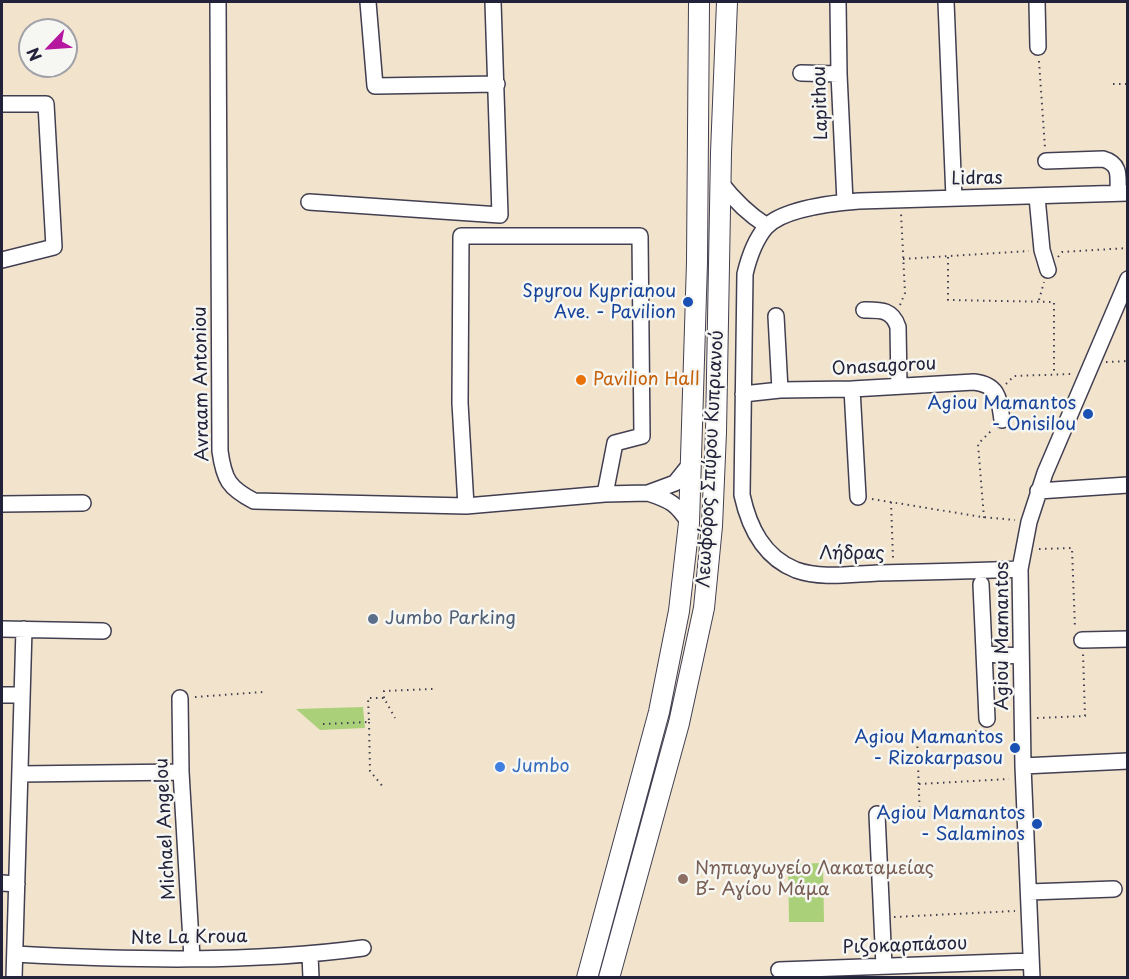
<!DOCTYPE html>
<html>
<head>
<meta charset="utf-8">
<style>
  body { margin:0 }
  #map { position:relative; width:1129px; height:979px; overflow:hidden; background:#f2e4cc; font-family:"Playpen Sans",sans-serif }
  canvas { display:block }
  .frame { position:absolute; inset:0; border:3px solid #22223b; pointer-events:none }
  .north { position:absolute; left:18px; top:18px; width:60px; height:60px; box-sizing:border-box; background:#f6f6f2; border:2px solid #a1a1a9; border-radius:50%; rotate:245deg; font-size:16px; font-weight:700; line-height:24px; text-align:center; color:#22223b }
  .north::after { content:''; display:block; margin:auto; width:21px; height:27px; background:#b5179e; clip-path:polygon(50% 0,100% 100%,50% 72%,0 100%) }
</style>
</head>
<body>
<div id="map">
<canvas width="1129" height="979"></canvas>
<div class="frame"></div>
<div class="north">N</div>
</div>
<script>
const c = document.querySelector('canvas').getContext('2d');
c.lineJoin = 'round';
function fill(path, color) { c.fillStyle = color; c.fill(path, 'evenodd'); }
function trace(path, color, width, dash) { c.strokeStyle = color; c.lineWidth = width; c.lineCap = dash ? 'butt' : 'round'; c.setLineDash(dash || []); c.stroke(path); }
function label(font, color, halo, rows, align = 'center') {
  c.font = font + ' "Playpen Sans",sans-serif'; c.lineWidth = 5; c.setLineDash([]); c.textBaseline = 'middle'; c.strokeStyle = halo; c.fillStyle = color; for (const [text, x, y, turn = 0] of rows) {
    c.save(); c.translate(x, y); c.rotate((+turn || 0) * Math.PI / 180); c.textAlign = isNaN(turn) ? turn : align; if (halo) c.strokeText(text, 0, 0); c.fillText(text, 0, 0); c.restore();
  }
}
fill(new Path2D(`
  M363,707L365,728L320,730L296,709Z
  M823,863L824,922H789L788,864Z`), '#abd07a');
const minor = new Path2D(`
  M218,2L220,451C224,480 229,488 254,501L466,506L605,494L648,493L675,483L692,462
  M368,2L375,86L497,84
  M838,2L839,74L845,202
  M946,2L954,198
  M1037,2L1038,47
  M801,73L839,74
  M2,104H46L54,247L2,260
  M1046,161L1103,159C1121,164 1118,176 1118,192
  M720,182C734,200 748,214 767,226
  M1037,197L1042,250L1048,270
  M309,202L500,215L493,2
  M864,310C880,310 892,309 898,327L899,385
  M776,316L780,390
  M852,389L858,497
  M743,394L780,390L852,389L974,382C999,385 999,399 1002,420
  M1038,491L1128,485
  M648,493C670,500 677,504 689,523
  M2,504L83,503
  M466,506L460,403L461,236H640L642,436L615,443L605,494
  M1020,569C972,571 925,572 878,573C851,574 821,579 796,570C763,557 749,527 742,495L745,274C749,257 755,240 766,227C784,208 834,203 859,201L1128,193
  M981,584L987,719
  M2,629L103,631
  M1082,640L1128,639
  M984,654L1020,656
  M2,695H22
  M180,698L181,772L192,958
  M1023,766L1128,761
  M20,774L181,772
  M877,814L884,966
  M2,883L17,884
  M1029,892L1114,889
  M15,954C128,960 251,963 363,948
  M310,955L311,978
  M779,970L1031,961
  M14,978L24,629
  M1032,978L1023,766L1020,569L1029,522L1045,473L1128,279`);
const major = new Path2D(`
  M587,978L659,712L679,611L689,523L697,262L699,2
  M609,978L679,723L704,608L712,526L716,432L721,153L727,2`);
trace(minor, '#413f51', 18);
trace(major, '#413f51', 22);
trace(new Path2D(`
  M1039,61L1045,148
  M1113,84H1128
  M948,257V300L1054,302V374
  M1058,257L1062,252L1128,248
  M903,259L1029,251
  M1039,300L1044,282
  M900,305L905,293L901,213
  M1106,362L1128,361
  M1006,384L1014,376L1072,374
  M872,499L982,517L1015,520
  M891,502L893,558
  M984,518L978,444L992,430
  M1039,549L1072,548L1075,629
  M195,697L263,692
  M384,698V691L433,689V686
  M1037,718L1085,716L1083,653
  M369,722L370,771L384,788
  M323,724L369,722L368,698H384L395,718
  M919,784L1009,779
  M920,820L917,736L972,735L978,729
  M894,917L1015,911`), '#413f51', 2, [1.5, 4.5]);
trace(minor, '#fff', 15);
trace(major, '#fff', 20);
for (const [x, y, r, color] of [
  [688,302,6,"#1a4fb4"],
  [581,380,6,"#e8710a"],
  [1088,414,6,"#1a4fb4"],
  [373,619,6,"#5c6f8a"],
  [1015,748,6,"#1a4fb4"],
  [500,767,6,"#3f7fe0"],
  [1037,824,6,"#1a4fb4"],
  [683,879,6,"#8d6e63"]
]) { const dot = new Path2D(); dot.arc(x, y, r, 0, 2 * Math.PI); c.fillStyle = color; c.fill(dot); trace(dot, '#f6f6f2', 2); }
label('18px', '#22223b', '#f6f6f2', [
  ["Lapithou",821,103,-92],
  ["Lidras",977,179,-1],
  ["Onasagorou",884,367,-3],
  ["Avraam Antoniou",202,384,-91],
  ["Λεωφόρος Σπύρου Κυπριανού",711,459,-87],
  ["Λήδρας",852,554],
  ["Agiou Mamantos",1003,636,-90],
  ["Michael Angelou",166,829,-93],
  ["Nte La Kroua",189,938,-1],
  ["Ριζοκαρπάσου",905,946,-2]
]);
label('18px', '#164399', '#f6f6f2', [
  ["Spyrou Kyprianou",676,292],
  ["Ave. - Pavilion",676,313],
  ["Agiou Mamantos",1076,404],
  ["- Onisilou",1076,425],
  ["Agiou Mamantos",1003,738],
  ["- Rizokarpasou",1003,759],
  ["Agiou Mamantos",1025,814],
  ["- Salaminos",1025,835]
], 'right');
label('18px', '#c56008', '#f6f6f2', [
  ["Pavilion Hall",593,380]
], 'left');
label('18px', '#4e5e75', '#f6f6f2', [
  ["Jumbo Parking",385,619]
], 'left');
label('18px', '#366cbe', '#f6f6f2', [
  ["Jumbo",512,767]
], 'left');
label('18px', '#785e54', '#f6f6f2', [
  ["Νηπιαγωγείο Λακαταμείας",695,869],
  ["Β΄- Αγίου Μάμα",695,890]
], 'left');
</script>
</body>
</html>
